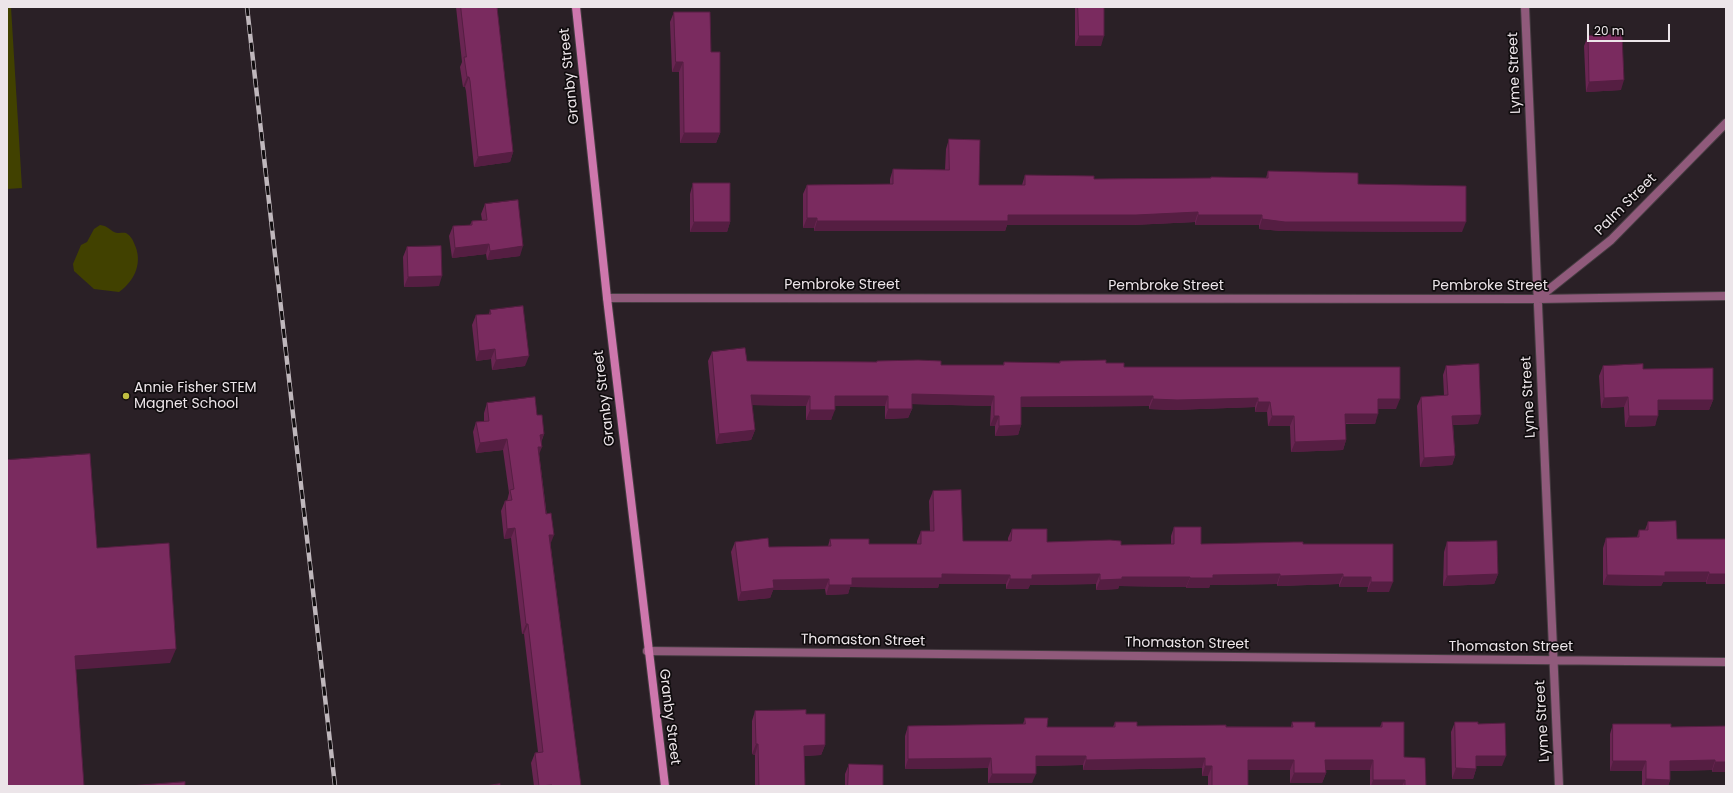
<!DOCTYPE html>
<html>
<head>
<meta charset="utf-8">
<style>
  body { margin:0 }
  #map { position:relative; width:1733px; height:793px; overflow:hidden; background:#2a2026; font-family:Poppins,sans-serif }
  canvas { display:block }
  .frame { position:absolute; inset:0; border:8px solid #ece5e9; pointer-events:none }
  .scale { position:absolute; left:1587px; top:24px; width:83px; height:18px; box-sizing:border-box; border:2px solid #ece5e9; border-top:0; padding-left:5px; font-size:12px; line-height:14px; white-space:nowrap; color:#ece5e9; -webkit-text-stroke:3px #100c0e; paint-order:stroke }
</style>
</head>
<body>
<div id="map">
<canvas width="1733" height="793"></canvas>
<div class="frame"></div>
<div class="scale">20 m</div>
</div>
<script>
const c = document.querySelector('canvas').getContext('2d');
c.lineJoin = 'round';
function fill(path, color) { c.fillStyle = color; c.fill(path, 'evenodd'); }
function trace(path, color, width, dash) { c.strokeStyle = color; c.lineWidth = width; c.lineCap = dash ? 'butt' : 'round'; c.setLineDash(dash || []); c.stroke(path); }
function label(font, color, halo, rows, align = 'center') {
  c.font = font + ' Poppins,sans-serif'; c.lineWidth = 3.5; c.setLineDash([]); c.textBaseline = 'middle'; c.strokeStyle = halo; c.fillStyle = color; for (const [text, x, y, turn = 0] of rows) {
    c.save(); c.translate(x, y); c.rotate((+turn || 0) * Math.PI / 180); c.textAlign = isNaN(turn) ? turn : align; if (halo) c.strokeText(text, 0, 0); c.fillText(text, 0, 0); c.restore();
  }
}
fill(new Path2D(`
  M7,7H11L22,188L7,189Z
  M100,225C107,226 109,229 114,232C118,234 123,232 126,233C130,235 133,240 134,243C143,261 136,280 119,292L94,289L74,271L73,264L81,245L87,242L94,229Z`), '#414100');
const minor = new Path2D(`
  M1525,7L1559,786
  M607,298L1537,299L1726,296
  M1537,299L1611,240L1726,123
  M647,651L1726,662`);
const secondary = new Path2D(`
  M576,7L607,298L665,786`);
trace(minor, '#453c41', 10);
trace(secondary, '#453c41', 10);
trace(minor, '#905a7b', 8);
trace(secondary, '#ce77ad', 8);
const rail = new Path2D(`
  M247,7L335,786`);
trace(rail, '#bfb7bc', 4.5);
trace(rail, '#100c0e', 3, [9]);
fill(new Path2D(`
  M456,7H497L513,152L510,162L474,167L466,91L465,87H463L460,67L462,62Z
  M1075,7H1104L1101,46H1075Z
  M674,12L711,52L720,133L716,143H680L679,72H672L670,22Z
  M1588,36L1621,90L1586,92L1584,46Z
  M949,139L979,185H1022L1025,175L1094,179L1210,178L1211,177L1266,178L1268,171L1358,184L1462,232L1282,231L1259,229V225H1195V222L1132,225H1007L1005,231H814V228H803V194L807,185L890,184V179L893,169L945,170L946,149Z
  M693,183L730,222L727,232H690V194Z
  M485,204L520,256L487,260L486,254L452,258L449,236L453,226L470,225L472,221L482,220L481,214Z
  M407,247L439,286L404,287L403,257Z
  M490,310L525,366L492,370L491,359L476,361L472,325L476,315L489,314Z
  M712,352L747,361L876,362L877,361L941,365H1003L1004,362L1059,363L1060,361L1106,363L1124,367L1396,409H1378L1375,424H1346V440L1343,450L1291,452L1290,426H1268L1267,412H1255V407L1173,410L1149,409V406L1021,407V425L1018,435L995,436V426H990L991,406L912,404V409L908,418L885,419V406H835L831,420H806V406L752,405L755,430L751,440L716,444L708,361Z
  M1446,366L1478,424L1453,425L1455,456L1452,465L1420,467L1417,406L1421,397L1444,395L1443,375Z
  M1603,366L1643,369L1713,400L1709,410H1658L1655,426L1625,427L1624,407L1601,408L1599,376Z
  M487,403L537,415L544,434L541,443L539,453L581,786H534L531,763L535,753L538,752L524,634H522L511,538L504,539L501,511L505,501H507L509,493L503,450L476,453L473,432L476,422L484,421V413Z
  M933,491L963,541H1008V538L1012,529L1047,542L1121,545L1171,544V536L1174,527L1201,544H1393L1389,592H1367L1368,587H1339V584L1277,586V584L1210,585L1209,588H1186V587L1119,586L1118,589L1096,590V584L1030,585L1028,589H1006V584H939L938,588L850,587L848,594L826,595L825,589L773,590L770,598L738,601L731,552L735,542L769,547L828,546L830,539L869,544H917V541L921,531H930L929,501Z
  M1648,522L1677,539H1726V584H1706V582H1663L1661,586L1603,585V548L1606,538L1637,537L1639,530H1645Z
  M1447,542L1498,574L1494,584L1443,586L1444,552Z
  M755,711L806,714L825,745L821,755L804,756L805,786H755V755L752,754V721Z
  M1025,718L1047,727H1113L1115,722L1137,726L1291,727L1292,722L1315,727H1380L1382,722L1404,757L1426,786H1370V770H1326V773L1322,783H1290V770H1248V786H1208V776H1202V768L1083,770V765L1036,766L1032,783H988V768L905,769V736L908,726L1023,724Z
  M1455,722L1478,724L1502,766H1476V769L1473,779H1452L1451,732Z
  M1613,724L1671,727L1726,726V772H1712V770L1670,771V780L1668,786H1642V771H1610V734Z
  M849,764L883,786H845V774Z`), '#692552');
fill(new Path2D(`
  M1079,36H1104L1101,46H1075Z
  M676,62H683L679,72H672Z
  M467,77H469L465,87H463Z
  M1624,80L1621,90L1586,92L1589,82Z
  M684,133H720L716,143H680Z
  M513,152L510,162L474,167L478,157Z
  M1198,212L1195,222L1132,225H1007L1005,231H814L817,221L1008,215Z
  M1198,215H1262L1259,225H1195Z
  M807,218H817L814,228H803Z
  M1262,219L1466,222L1462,232L1282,231L1259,229Z
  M694,222H730L727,232H690Z
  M489,244L486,254L452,258L455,248Z
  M523,246L520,256L487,260L490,251Z
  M442,276L439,286L404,287L408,277Z
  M495,349L491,359L476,361L479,351Z
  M529,356L525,366L492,370L496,360Z
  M912,394L994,396L991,406L909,404Z
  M751,395L810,396L806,406L747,405Z
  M835,396H888L885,406H832Z
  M1153,396L1149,406L1018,407L1021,397Z
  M1628,397L1624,407L1601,408L1604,398Z
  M1258,398L1255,407L1173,410L1149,409L1153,399Z
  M1378,399H1400L1396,409H1375Z
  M1658,400H1713L1709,410H1654Z
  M1258,402H1270L1267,412H1255Z
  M888,409H912L908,418L885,419Z
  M810,410H835L831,420H806Z
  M1345,414H1378L1375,424L1342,423Z
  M1481,415L1478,424L1449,425L1452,416Z
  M994,416H999L995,426H990Z
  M1272,416H1294L1290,426H1268Z
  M1629,416H1658L1655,426L1625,427Z
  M1021,425L1018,435L995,436L999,426Z
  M755,430L751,440L716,444L719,434Z
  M544,434L540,444V435Z
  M507,439L503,450L476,453L480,443Z
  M1346,440L1343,450L1291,452L1295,442Z
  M538,447H542L538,457Z
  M1455,456L1452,465L1420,467L1424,458Z
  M515,528L511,538L504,539L507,529Z
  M549,535H554L550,545Z
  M1665,572H1709L1706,582H1663L1661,586L1603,585L1607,575Z
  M942,574L1010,575L1006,584H939L938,588L850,587L848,594L826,595L829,585L852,578Z
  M1100,574L1096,584L1030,585L1028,589H1006L1010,579L1032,575Z
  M1280,574L1277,584L1210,585L1209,588H1186L1190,578L1213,575Z
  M1343,574L1339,584L1277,586L1280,576Z
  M1498,574L1494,584L1443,586L1447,576Z
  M1709,574H1726V584H1706Z
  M1122,577H1190L1186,587L1119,586L1118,589L1096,590L1100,580Z
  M1343,577H1371L1368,587H1339Z
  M829,579L825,589L773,590L770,598L738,601L741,592L773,580Z
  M1371,582H1393L1389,592H1367Z
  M526,624H528L524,634H522Z
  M176,649L170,663L70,670L75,656Z
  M756,744H758L755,755L752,754Z
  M825,745L821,755L801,756L804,746Z
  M1036,756H1086L1083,765L1032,766Z
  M1476,756H1506L1502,766H1473Z
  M991,758L988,768L905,769L908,759Z
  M1205,758L1202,768L1083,770L1086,760Z
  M1248,760H1294L1290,770H1244Z
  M1325,760H1373L1370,770H1322Z
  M1715,760L1712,770L1666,771L1670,761Z
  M1613,761H1646L1642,771H1610Z
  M1715,762H1726V772H1712Z
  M1205,766H1212L1208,776H1202Z
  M1456,768L1476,769L1473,779H1452Z
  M1294,773H1326L1322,783H1290Z
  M992,774H1036L1032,783H988Z
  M1646,779L1670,780L1668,786H1644Z
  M1373,780H1405L1402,786H1371Z`), '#551e42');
const building = new Path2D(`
  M461,7H497L513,152L478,157L470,81L469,77H467L464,57H466Z
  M1078,7H1104V36H1079Z
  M674,12H710L711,52H720V133H684L683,62H676Z
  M1622,34L1624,80L1589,82L1588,36Z
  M949,139L980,140L979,185H1025V175L1094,176V179L1211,178V177L1268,178V171L1358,173V184L1466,186V222H1285L1262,219V215H1198V212L1136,215H1008V221H817V218H807V185L893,184V169L949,170Z
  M693,183H730V222H694Z
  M518,200L523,246L490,251L489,244L455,248L453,226L472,225V221L487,220L485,204Z
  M441,246L442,276L408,277L407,247Z
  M523,306L529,356L496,360L495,349L479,351L476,315L491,314L490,310Z
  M745,348L747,361L877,362V361L918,360L941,361V365H1004V362L1060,363V361L1106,360V363H1124V367H1400V399H1378V414H1345L1346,440L1295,442L1294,416H1272L1270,402H1258V398L1177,400L1153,399V396L1021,397V425L999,426V416H994V396L912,394V409H888V396H835V410H810V396L751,395L755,430L719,434L712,352Z
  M1479,364L1481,415L1452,416L1455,456L1424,458L1421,397L1448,395L1446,366Z
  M1643,364V369L1713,368V400H1658V416H1629L1628,397L1604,398L1603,366Z
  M535,397L537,415H542L544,434L540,435L542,447H538L546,514L551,513L554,535H549L581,786H552V785L539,786L535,753L543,752L528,624H526L515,528L507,529L505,501L512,500L510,490L514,489L507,439L480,443L476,422L489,421L487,403Z
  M90,454L97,548L169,543L176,649L75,656L84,786H7V460Z
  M961,490L963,541H1011L1012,529H1047V542L1110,540L1121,541V545L1174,544V527H1201V544L1293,542H1303V544H1393V582H1371V577H1343V574L1280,576V574L1213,575V578H1190V577H1122V579L1100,580V574L1032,575V579H1010V575L942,574V578H852V585H829V579L773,580L774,588L741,592L735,542L768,538L769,547L831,546L830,539H869V544H921V531H934L933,491Z
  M1676,521L1677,539H1726V574H1709V572H1665V576L1607,575L1606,538L1639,537V530H1648V522Z
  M1497,541L1498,574L1447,576V542Z
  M806,710V714H825V745L804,746L805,786H759L758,744H756L755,711Z
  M1025,718H1048L1047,727H1115V722H1137V726L1226,725V727H1293L1292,722H1315V727H1382V722H1404V757L1425,758L1426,786H1405V780H1373V760H1325L1326,773H1294V760H1248V786H1212V766H1205V758L1086,760V756H1036V774H992L991,758L908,759V726L1025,724Z
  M1455,722H1478V724L1505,723L1506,756H1476V769L1456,768Z
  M1613,724H1671V727L1726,726V762H1715V760L1670,761V780L1646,779V761H1613Z
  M849,764L883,765V786H848Z
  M185,782V786H129Z
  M500,784V786H486Z`);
fill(building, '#7a2b5f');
trace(building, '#551e42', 1);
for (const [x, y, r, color] of [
  [126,396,4,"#bfbe41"]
]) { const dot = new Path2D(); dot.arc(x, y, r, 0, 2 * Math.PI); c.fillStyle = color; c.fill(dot); trace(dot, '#100c0e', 1.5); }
label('14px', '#ece5e9', '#100c0e', [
  ["Lyme Street",1515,73,-92],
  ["Granby Street",570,76,-96],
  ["Palm Street",1626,205,-45],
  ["Pembroke Street",842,285],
  ["Pembroke Street",1166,286],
  ["Pembroke Street",1490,286],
  ["Lyme Street",1529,397,-93],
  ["Granby Street",605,398,-97],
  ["Thomaston Street",863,641,1],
  ["Thomaston Street",1187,644,1],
  ["Thomaston Street",1511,647],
  ["Granby Street",669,717,83],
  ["Lyme Street",1543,721,-93]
]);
label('14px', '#ece5e9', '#100c0e', [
  ["Annie Fisher STEM",134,388],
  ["Magnet School",134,404]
], 'left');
</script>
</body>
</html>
